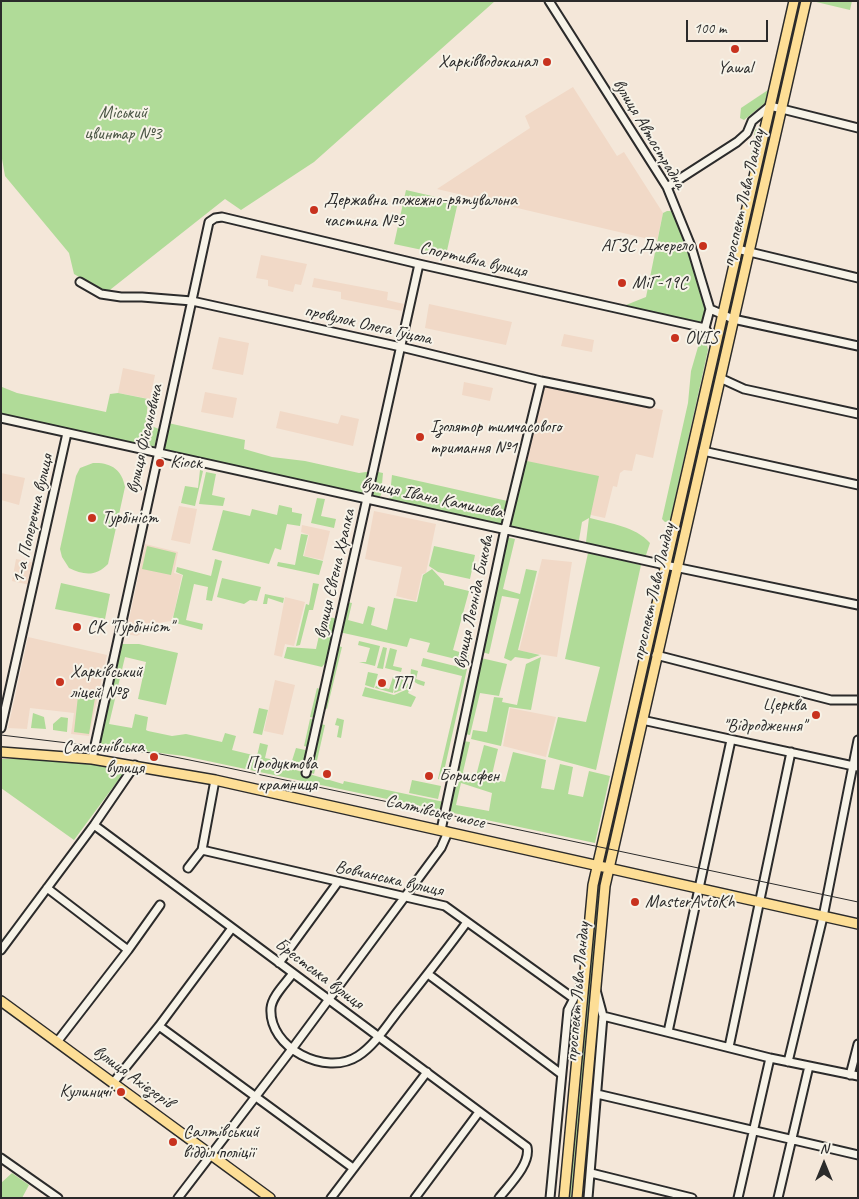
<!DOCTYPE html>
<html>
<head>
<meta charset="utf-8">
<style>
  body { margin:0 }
  #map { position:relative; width:859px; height:1199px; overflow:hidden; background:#f4e7d9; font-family:Caveat,sans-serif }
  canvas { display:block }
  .frame { position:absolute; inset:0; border:2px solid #2b2b2b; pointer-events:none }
  .north { position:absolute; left:799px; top:1139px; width:50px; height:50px; -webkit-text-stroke:4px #f7f3e8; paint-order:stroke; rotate:0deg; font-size:14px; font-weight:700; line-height:20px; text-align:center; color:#2b2b2b }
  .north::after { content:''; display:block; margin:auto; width:18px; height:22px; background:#2b2b2b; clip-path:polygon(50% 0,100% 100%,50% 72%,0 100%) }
  .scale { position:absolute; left:686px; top:20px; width:82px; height:22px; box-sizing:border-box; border:2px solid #2b2b2b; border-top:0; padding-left:6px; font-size:15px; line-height:18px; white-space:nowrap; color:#2b2b2b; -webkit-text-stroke:4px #f7f3e8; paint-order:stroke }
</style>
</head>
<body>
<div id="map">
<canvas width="859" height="1199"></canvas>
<div class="frame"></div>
<div class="north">N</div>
<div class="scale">100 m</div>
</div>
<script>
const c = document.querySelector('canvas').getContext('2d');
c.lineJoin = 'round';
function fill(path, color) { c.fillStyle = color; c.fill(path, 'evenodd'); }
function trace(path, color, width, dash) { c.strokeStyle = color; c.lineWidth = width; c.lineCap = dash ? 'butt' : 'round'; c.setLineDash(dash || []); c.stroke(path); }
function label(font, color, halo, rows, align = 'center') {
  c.font = font + ' Caveat,sans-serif'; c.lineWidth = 4; c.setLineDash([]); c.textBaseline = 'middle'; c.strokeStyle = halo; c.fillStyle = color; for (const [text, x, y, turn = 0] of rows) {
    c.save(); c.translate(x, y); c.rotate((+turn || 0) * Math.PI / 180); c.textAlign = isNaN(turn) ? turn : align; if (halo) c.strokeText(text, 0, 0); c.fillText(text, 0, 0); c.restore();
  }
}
fill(new Path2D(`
  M573,87L617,156L624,152L663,213L657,241L437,189L530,128L525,116Z
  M261,255L307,264L301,285L295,284L293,292L268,286V280L256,278Z
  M314,278L388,292L387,300L404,304L402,311L341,299V292L312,287Z
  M429,304L512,322L506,345L425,328Z
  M564,334L594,340L592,352L561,346Z
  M219,337L249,343L243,375L212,369Z
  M123,368L155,375L150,399L118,393Z
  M464,382L493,388L490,401L462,395Z
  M543,384L663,410L653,458L636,454L632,471L624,470L620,473L617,487L613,486L605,518L516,499Z
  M205,392L237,398L233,418L201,412Z
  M280,411L338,424L341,415L359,419L353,446L276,428Z
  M1,473L25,478L19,505L1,500Z
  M179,506L197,509L190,544L171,540Z
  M374,511L436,524L426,573L422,574L416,601L396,596L402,567L365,559Z
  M302,525L330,531L323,560L304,556L309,535L301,532Z
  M145,544L178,552L174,573L182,575L174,613L171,621L158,623L137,636L126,634Z
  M16,559L35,563L30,585L12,581Z
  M542,559L572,562L557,657L519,651Z
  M285,597L305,602L294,646L285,644L282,657L274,655Z
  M28,637L107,655L89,736L71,734L74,713L30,708L27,729L8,728Z
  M275,680L295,685L283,735L264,731Z
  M510,708L556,717L546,757L503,746Z`), '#f1d9c7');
fill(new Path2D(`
  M1,1H495L314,162L241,210L225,199L106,293L74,274L69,253L5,176L1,153Z
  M812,1H852L850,10Z
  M768,90L765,103L744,120L740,118L741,108Z
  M761,124L751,167L749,168L755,130Z
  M406,190L458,202L446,255L394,244Z
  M667,211H672L695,272L706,311L705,318L698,324L628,308L626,305L646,297L663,213Z
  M726,327L728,328L678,547H675Z
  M700,340H706L708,350L670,521L665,522L662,519L688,403L691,371Z
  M2,387L17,393L106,412L110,394L118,393L148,399L146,424L159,429L153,452L1,418Z
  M168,423L245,440L244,449L272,457L305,461L359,473L373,471L383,473L381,495L376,501L166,451L162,446Z
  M522,460L599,476L590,518C611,524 635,526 650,543L646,555L637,559L590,548L586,542L589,518L582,522L578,546L389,504L392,475L512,502Z
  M93,463C110,462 122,469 125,487L108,564C96,577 83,575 69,568L62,557L60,549L76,476L80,468Z
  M200,470L203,471L195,506L181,503L185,486L198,488Z
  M206,472L216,474L212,495L225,498L223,506L199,504Z
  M317,498L325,499L321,516L336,519L334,528L311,523Z
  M279,505L292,508V512L302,514L300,526L287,524L281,550L275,548L269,564L212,550L223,510L250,516L252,509L277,515Z
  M301,534L308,535L303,556L323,561L319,575L277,566L278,562L295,565Z
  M506,537L515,539L503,589L520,594L526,569L537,571L518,650L540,655L529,659L515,657L511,661L504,658L519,599L502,596L489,654L482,652Z
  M147,546L176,553L171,575L142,569Z
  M434,546L475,555L470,579L438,572L429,566Z
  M588,553L641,565L596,770L548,757L558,717L586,722L600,667L565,659Z
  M215,559L222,561L212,601L206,600L208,587L194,584L186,620L203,624L202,630L172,622L183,575L176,572L177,567L211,576Z
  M432,569L444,582V585L469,591L453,650L469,655L468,662L427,652L430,643L410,638L407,647L339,632L346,602L352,603L348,620L363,624L368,606L375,608L371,625L387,630L394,598L417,602L423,575Z
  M669,575H672L611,843L608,842Z
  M222,578L261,587L257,601L250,600L244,604L217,597Z
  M61,583L110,594L105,619L55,609Z
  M313,583L319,584L313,610H309L300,645L296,646L306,604L309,605Z
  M265,594L284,598L283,603L268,598L267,604H263Z
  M329,617L338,619L329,658L322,667L284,658L287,647L316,649L322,622L328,623Z
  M359,641L380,646L375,666L359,662H366L370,648L358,645Z
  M118,644H139L178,653L166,705L138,699L146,662L125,657L109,724L132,728L135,714L148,717L146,730L148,731L172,736L186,734L222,742L225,733L236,736L232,750L257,756L260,743L268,745L265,758L289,763V768L343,784L344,781L449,803L463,741L470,742L463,772L476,776L484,745L498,749L491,779L505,782L513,752L546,760L541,788L554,790L560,764L573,767L568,794L583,797L589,771L610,776L595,843L184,756L96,745ZM461,783L492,793L489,811L456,805Z
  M337,646L342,647L327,709L322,707Z
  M383,647L387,648L383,669L377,668Z
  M390,648L397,650L393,666L402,668L401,672L385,668Z
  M541,657L531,710L509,707L501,746L471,739L473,730L487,732L494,697L503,698L502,702L517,705L526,664Z
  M423,658L467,669L442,780L438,779L462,676L421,666Z
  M481,658L507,664L499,696L480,693L470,735L465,734Z
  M411,669L418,671L416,679L425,682L424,686C415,684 409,679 411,669Z
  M368,672L378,674L374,688L365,685Z
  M393,677H396L393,693L375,688L376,686L389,689Z
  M398,678L405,680L410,687L394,693Z
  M365,687L394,695L410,688L408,693L416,697L411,707L362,696Z
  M317,688L323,690L317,718L310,717Z
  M78,696L95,698L89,734L74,732Z
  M259,708L268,710L262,735L253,733Z
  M33,713L44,717L46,729L31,728Z
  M61,717L68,718L67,732L53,730V724Z
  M337,718L344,720L341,738L337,737L339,726L335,725Z
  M310,719L317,720L311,748L304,746Z
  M320,724L325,725L314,774L309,772Z
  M296,748L310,751L305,772L290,767Z
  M1,759C41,759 87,758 125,771L74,840L1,788Z
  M412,780L441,786L438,799L409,793Z
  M597,889H600L571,1198H569Z
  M12,1173L29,1185L22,1198H1V1183Z`), '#b0db98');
const minor = new Path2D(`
  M549,1L667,187L691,246L710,309L733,319L858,346
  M667,187L737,142L747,133L752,121L770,106L858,128
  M737,249L858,278
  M80,282L101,294L121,297H142L192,301L401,347L541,381L650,403
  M705,328L710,309
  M720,378L744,389L858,414
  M1,418L665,565L858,605
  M703,451L858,485
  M656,655L831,700H858
  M642,720L858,767
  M1,728L67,433
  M92,759L209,222L215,218L222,217L419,264L678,322L705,328L716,345
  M306,773L419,264
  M94,825L527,1147C531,1164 509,1185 499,1198
  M441,830L505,529L541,381
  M202,850L445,906L573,998
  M188,868L202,850L215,780
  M47,888L128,950
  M1,950L94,825L135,765
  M279,963L338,882
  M293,973C286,983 272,996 271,1008C268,1048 326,1077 358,1056C375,1045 387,1025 399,1010C422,981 445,952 467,922
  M428,974L560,1073
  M603,1016L770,1058L858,1076
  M159,1026L353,1168
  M668,1032L731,740
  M57,1042L128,950L160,905
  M729,1047L791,752
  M788,1062L823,917L858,740
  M850,1075L858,1044
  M113,1083L159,1026L232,928
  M597,1094L858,1155
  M1,1158L58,1198
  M591,1173L692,1198
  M178,1198L292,1049L441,848L448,832
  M331,1198L427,1072
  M415,1198L479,1112
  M550,1198L568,1010L583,981
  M588,1198L603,1016L596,990
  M738,1198L770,1058
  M778,1198L809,1066`);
const major = new Path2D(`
  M1,752L92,759L215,780L858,924
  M1,1001L270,1198
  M564,1198L593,885L794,1
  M577,1198L605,886L806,1`);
trace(minor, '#2b2b2b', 11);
trace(major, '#2b2b2b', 12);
trace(minor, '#f7f3e8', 7);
trace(major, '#fdde96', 9);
trace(new Path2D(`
  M1,735L160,754L224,767L858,902`), '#2b2b2b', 1);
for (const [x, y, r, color] of [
  [735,49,5,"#c8321e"],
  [547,62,5,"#c8321e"],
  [314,210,5,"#c8321e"],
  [703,246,5,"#c8321e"],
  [622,283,5,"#c8321e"],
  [675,338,5,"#c8321e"],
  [420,437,5,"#c8321e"],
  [160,463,5,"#c8321e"],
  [92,518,5,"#c8321e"],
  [77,627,5,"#c8321e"],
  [60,682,5,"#c8321e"],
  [382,683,5,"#c8321e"],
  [816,715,5,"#c8321e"],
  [154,757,5,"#c8321e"],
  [327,774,5,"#c8321e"],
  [429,776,5,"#c8321e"],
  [635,902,5,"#c8321e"],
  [121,1092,5,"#c8321e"],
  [173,1142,5,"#c8321e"]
]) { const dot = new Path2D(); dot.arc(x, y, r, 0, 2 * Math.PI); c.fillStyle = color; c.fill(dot); trace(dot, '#f7f3e8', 2); }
label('18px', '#2b2b2b', '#f7f3e8', [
  ["Харківводоканал",537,62,"right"],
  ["Yawal",735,68,"center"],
  ["Державна пожежно-рятувальна",324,200],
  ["частина №5",324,221],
  ["АГЗС Джерело",693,246,"right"],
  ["МіГ-19С",632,283],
  ["OVIS",685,338],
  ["Ізолятор тимчасового",430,427],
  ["тримання №1",430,448],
  ["Кіоск",170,463],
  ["Турбініст",102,518],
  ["СК \"Турбініст\"",87,627],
  ["Харківський",70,672],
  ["ліцей №8",70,693],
  ["ТП",392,683],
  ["Церква",806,705,"right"],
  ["\"Відродження\"",806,726,"right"],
  ["Самсонівська",144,747,"right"],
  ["вулиця",144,768,"right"],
  ["Продуктова",317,764,"right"],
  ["крамниця",317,785,"right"],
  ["Борисфен",439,776],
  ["MasterAvtoKh",645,902],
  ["Кулиничі",111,1092,"right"],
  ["Салтівський",183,1132],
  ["відділ поліції",183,1153]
], 'left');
label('18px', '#4c5746', '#f7f3e8', [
  ["Міський",123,113],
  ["цвинтар №3",123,134]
]);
label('18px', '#2b2b2b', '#f7f3e8', [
  ["вулиця Автострадна",649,134,59],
  ["проспект Льва Ландау",744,198,-77],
  ["Спортивна вулиця",473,260,13],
  ["провулок Олега Гуцола",368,325,13],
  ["вулиця Фісановича",145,439,-77],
  ["вулиця Івана Камишева",432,498,12],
  ["1-а Поперечна вулиця",33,519,-77],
  ["вулиця Євгена Храпка",335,574,-77],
  ["проспект Льва Ландау",654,592,-77],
  ["вулиця Леоніда Бикова",474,602,-78],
  ["Салтівське шосе",435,812,13],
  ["Вовчанська вулиця",389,879,13],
  ["Брестська вулиця",319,974,37],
  ["проспект Льва Ландау",578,992,-85],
  ["вулиця Ахієзерів",133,1077,36]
]);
</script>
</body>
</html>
